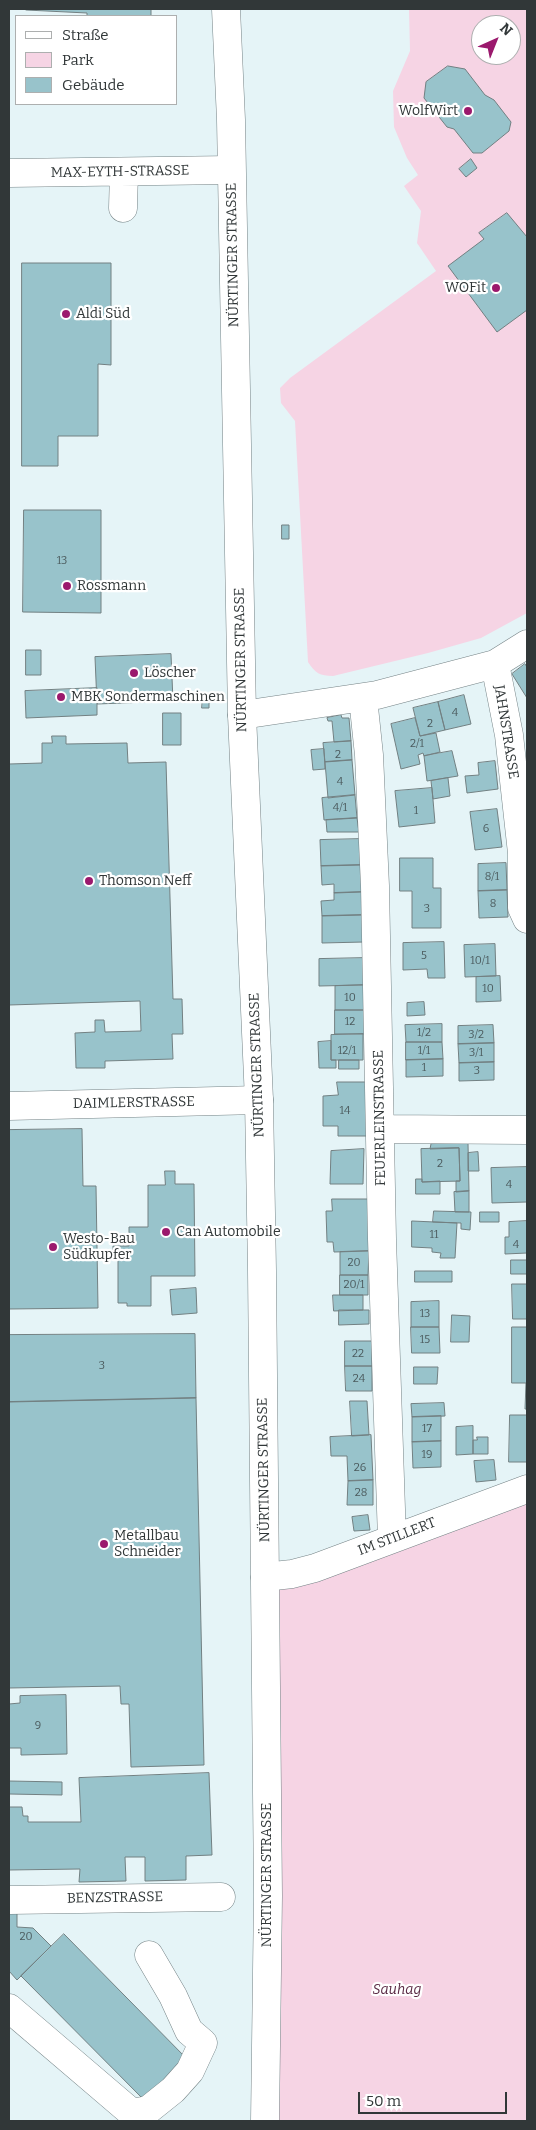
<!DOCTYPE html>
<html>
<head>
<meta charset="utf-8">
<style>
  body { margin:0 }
  #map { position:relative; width:536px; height:2130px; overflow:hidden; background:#e5f4f7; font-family:Bitter,serif }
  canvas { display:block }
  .frame { position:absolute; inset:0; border:10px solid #313738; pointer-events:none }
  .legend { position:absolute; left:15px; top:15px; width:162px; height:90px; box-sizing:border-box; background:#fff; border:1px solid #adafaf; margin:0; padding:6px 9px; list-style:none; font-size:15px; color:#313738 }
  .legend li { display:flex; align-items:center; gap:10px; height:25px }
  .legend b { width:25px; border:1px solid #adafaf }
  .north { position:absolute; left:471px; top:15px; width:50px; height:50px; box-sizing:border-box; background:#fff; border:1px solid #adafaf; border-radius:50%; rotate:44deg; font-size:14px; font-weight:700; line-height:20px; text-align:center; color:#313738 }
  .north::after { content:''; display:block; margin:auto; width:18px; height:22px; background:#9b196d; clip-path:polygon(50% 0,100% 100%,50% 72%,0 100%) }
  .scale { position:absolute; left:358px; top:2092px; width:149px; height:22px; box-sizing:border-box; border:2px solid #313738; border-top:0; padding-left:6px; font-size:15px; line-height:18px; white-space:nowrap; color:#313738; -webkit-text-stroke:4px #fff; paint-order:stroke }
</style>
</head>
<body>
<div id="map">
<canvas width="536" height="2130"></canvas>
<div class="frame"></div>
<ul class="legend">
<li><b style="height:6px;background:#fff"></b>Straße</li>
<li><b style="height:14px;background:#f6d4e4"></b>Park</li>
<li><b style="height:14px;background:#98c3cb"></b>Gebäude</li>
</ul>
<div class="north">N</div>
<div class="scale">50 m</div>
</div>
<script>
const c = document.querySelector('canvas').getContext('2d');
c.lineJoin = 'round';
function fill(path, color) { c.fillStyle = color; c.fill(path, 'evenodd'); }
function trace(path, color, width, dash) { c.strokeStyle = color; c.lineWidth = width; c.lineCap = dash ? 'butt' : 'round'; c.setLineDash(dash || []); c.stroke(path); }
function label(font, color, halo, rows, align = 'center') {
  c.font = font + ' Bitter,serif'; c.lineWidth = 4.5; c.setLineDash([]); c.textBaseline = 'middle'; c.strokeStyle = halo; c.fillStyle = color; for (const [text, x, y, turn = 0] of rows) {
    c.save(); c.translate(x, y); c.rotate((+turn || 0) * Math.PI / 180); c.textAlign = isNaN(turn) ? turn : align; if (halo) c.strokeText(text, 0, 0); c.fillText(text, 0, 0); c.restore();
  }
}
fill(new Path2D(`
  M409,9H527V613L481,638L428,653L333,676C320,676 315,673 308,662L295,421L281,403L280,388L290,378L436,271L417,243L421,211L404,186L418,175L407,158L394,127L393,91L410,51ZM481,25H511V55H481Z
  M527,1489V2121H276L267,1665L279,1576Z`), '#f6d4e4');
const building = new Path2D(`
  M26,9H151V16H87V13L26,10Z
  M448,66L465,69L485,95L494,100L511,122L509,131L482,153H473L454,129L447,127L424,98L426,82Z
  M471,159L477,168L466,177L459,169Z
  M507,213L527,237V310L497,332L448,266L484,239L479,233Z
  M22,263H111V365L98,364V436H58V466H22Z
  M24,510H101V613L23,612Z
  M282,525H289V539H282Z
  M26,650H41V675H26Z
  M171,654L173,701L97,704L95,657Z
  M525,664L527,667V698L512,674Z
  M97,688V715L26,718L25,691Z
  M464,695L471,724L445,730L438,702Z
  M203,697H209V708H202Z
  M438,702L445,730L420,736L413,708Z
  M163,713H181V745H163Z
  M341,715L342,718H349L351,741L334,742L332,721H328L327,718Z
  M415,718L420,736L436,733L440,752L424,756L423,753L418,755L420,764L401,769L391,724Z
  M52,736H66V744L127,743L128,763L166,762L173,999H182L183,1034H172L173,1059L105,1061V1068H76L75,1033L95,1032V1020H104L105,1032L141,1031L140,1001L9,1005V764L42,763V743H52Z
  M351,741L352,760L325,762L323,743Z
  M324,749L325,769L313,770L311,750Z
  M452,751L458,776L427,781L424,756Z
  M352,760L355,795L328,798L325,762Z
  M495,761L498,789L467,793L465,776L479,775L478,763Z
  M448,778L450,796L433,799L431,781Z
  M432,788L435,823L399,827L395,791Z
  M355,795L357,818L324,820L322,798Z
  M497,809L502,847L475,850L470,812Z
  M357,818L359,832H327L326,820Z
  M361,839V865L321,866L320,840Z
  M400,858H433V888H441V928H412V891H400Z
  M506,863L507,890L478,891V864Z
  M361,865L362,892L334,893V884L322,885L321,866Z
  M507,890L508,917L479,918L478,891Z
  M362,892L363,915L322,916L321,901L334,900V893Z
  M363,915L364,942L322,943V916Z
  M444,942L445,978H428L427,969L403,970V943Z
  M495,944L496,976L465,977L464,945Z
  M365,958V985L319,986V959Z
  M500,976L501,1001L476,1002V977Z
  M365,985V1010H335V986Z
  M424,1002L425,1015L407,1016V1003Z
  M335,1010H365V1034H335Z
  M442,1024V1042H406L405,1025Z
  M493,1025L494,1043L458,1044V1026Z
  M363,1034V1060H331V1035Z
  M331,1041V1060H336V1068H319L318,1042Z
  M406,1042H442L443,1059L406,1060Z
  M494,1043V1062L459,1063L458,1044Z
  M443,1059V1076L406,1077V1060Z
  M339,1060H359V1069H339Z
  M494,1062V1080L459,1081V1063Z
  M337,1082H367V1136H338V1126H323V1096L338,1095Z
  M82,1129L83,1186H96L98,1308L9,1309V1130Z
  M468,1143L469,1191L456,1192V1181H460L459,1148L430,1149L431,1144Z
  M459,1148L460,1181L422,1182L421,1149Z
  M364,1149L363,1184H330L331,1151Z
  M478,1152L479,1171H468V1153Z
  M527,1167V1202L492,1203L491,1168Z
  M165,1171H175V1184H194L195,1276H151V1306H127V1303H118V1257L113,1256V1246H129V1227H148V1185H165Z
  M416,1179H422V1182L440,1181V1194H416Z
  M469,1191V1212H455L454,1192Z
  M332,1199H368L369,1251L334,1252L333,1242H327L326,1211H332Z
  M434,1211L471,1212L470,1230L461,1229V1223L433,1222Z
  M480,1212H499V1222H480Z
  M412,1221L457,1223L455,1258H440L441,1253L432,1252V1248L412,1247Z
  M527,1221V1253L505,1254V1237H509V1222Z
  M369,1251L368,1275H340V1252Z
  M511,1260H527V1274H511Z
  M415,1271H452V1282H415Z
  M340,1275H368V1295H340Z
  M512,1284H527V1319H513Z
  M196,1288L197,1313L172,1315L170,1290Z
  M333,1295H363V1310L334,1311Z
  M439,1301V1327H411V1302Z
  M339,1310H369V1324L339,1325Z
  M452,1315L470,1316L469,1342H451Z
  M411,1327H439L440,1353H412Z
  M512,1327H527V1409H525L526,1383H512Z
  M195,1334L196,1398L9,1402V1335Z
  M345,1341H372V1366H345Z
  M345,1366H372V1391H346Z
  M414,1367H438L437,1384H414Z
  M196,1398L204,1765L131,1767L129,1704H121L120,1686L9,1688V1402Z
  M350,1401H367L369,1435L352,1436Z
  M444,1403L445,1416L412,1417L411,1404Z
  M510,1415H527V1462H509Z
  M441,1416V1441L412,1442V1417Z
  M473,1426V1454L456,1455V1427Z
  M371,1435L373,1480L348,1481L347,1456H331L330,1437Z
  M477,1437H488V1454H473V1440H477Z
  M441,1441V1467L413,1468L412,1442Z
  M494,1460L496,1480L476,1482L474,1461Z
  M373,1480V1505H347L348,1481Z
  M368,1515L370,1530L354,1531L352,1517Z
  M66,1695L67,1754L21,1755V1748H9V1704L20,1703V1696Z
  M209,1773L212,1855L186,1856V1880L145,1881V1857H125L126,1881L79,1882L80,1869L9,1870V1807H22L23,1816H28V1822H81L79,1778Z
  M9,1781L62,1782V1795L9,1794Z
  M9,1911H17V1927L33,1928L51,1946L17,1980L9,1971Z
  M64,1934L188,2060L145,2101L21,1976Z`);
fill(building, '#98c3cb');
trace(building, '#728082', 1);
const minor = new Path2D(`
  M9,173L231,170
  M123,208L124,172
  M495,664L509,735L522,853V908L527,919
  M363,698L369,755L375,886L382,1239L392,1539
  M242,715L377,695L495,664L527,644
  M9,1106L259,1100
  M381,1129L527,1130
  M265,1577L292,1574L315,1568L527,1489
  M9,1900L221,1897
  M9,2008L132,2113L148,2110L173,2090L190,2071L203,2043L189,2031L173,1996L149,1955`);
const major = new Path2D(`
  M226,9L231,120L242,715L259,1100L262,1271L268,1896L265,2121`);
trace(minor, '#758386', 29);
trace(major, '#758386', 29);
trace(minor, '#fff', 28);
trace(major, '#fff', 28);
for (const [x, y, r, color] of [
  [468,111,5,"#9b196d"],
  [496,288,5,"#9b196d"],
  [66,314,5,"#9b196d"],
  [67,586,5,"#9b196d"],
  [134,673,5,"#9b196d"],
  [61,697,5,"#9b196d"],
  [89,881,5,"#9b196d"],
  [166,1232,5,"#9b196d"],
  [53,1247,5,"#9b196d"],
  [104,1544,5,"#9b196d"]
]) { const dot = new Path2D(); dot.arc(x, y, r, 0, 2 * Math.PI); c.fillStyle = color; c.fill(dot); trace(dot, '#fff', 2); }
label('11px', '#4b5a5d', null, [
  ["13",62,561],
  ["4",455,713],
  ["2",430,724],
  ["2/1",417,744],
  ["2",338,755],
  ["4",340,782],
  ["4/1",340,808],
  ["1",416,811],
  ["6",486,829],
  ["8/1",492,877],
  ["8",493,904],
  ["3",427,909],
  ["5",424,956],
  ["10/1",480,961],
  ["10",488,989],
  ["10",350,998],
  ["12",350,1022],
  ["1/2",424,1033],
  ["3/2",476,1035],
  ["12/1",347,1051],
  ["1/1",424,1051],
  ["3/1",476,1053],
  ["1",424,1068],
  ["3",477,1071],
  ["14",345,1111],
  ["2",440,1164],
  ["4",509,1185],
  ["11",434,1235],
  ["4",516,1245],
  ["20",354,1263],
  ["20/1",354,1285],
  ["13",425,1314],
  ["15",425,1340],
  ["22",358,1354],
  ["3",102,1366],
  ["24",359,1379],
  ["17",427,1429],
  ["19",427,1455],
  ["26",360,1468],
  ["28",361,1493],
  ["9",38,1726],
  ["20",26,1937]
]);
label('14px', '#313738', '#fff', [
  ["WolfWirt",458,111,"right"],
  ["WOFit",486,288,"right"],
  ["Aldi Süd",76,314],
  ["Rossmann",77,586],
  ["Löscher",144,673],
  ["MBK Sondermaschinen",71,697],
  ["Thomson Neff",99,881],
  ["Can Automobile",176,1232],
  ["Westo-Bau",63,1239],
  ["Südkupfer",63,1255],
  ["Metallbau",114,1536],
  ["Schneider",114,1552]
], 'left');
label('14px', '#313738', '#fff', [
  ["MAX-EYTH-STRASSE",120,172,-1],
  ["NÜRTINGER STRASSE",233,255,-91],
  ["NÜRTINGER STRASSE",241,660,-91],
  ["JAHNSTRASSE",506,732,81],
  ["NÜRTINGER STRASSE",257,1065,-92],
  ["DAIMLERSTRASSE",134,1103,-1],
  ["FEUERLEINSTRASSE",380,1118,-91],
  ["NÜRTINGER STRASSE",264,1470,-91],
  ["IM STILLERT",397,1537,-21],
  ["NÜRTINGER STRASSE",267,1875,-90],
  ["BENZSTRASSE",115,1898,-1]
]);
label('italic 14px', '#5b2c46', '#fff', [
  ["Sauhag",397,1990]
]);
</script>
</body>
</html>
